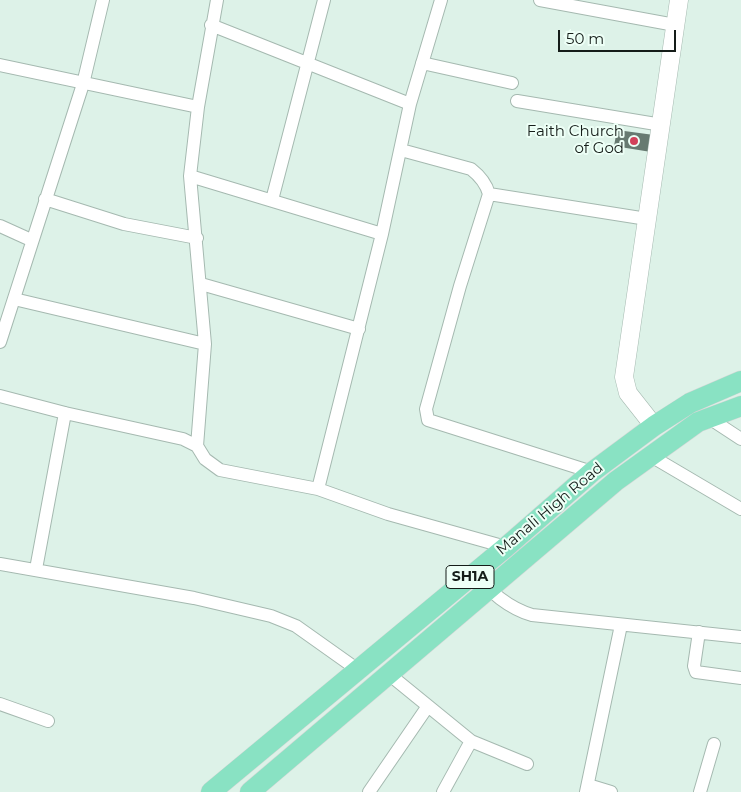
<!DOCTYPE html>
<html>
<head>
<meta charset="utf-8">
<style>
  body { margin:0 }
  #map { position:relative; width:741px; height:792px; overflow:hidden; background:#ddf2e8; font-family:Montserrat,sans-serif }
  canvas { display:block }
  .scale { position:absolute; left:558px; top:30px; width:118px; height:22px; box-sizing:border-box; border:2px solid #151d19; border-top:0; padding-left:6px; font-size:15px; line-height:18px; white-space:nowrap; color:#151d19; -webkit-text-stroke:4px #edfff6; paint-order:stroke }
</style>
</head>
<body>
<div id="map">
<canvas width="741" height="792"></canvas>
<div class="scale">50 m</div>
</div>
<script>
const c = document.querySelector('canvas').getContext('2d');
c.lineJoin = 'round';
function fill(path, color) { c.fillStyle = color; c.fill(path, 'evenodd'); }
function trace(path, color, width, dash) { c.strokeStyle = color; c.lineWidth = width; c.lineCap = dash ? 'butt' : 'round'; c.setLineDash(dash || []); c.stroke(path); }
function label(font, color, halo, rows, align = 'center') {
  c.font = font + ' Montserrat,sans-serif'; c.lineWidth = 4; c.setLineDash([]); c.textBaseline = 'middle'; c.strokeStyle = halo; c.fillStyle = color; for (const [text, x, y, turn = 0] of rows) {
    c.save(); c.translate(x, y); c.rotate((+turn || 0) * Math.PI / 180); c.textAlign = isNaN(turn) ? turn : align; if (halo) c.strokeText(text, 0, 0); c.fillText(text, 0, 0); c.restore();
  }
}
fill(new Path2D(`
  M617,130L654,135L651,152L614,146Z`), '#677a71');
const street = new Path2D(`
  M441,0L410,104L382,234L318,489L388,514L506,547
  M540,0L675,25
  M211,25L410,104
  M422,63L512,83
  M0,65L198,107
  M517,101L662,125
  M401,150L471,169C480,176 486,183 489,194L460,286L426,409L428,420L592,472
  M190,176L382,234
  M489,194L647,219
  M45,199L124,224L197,238
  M272,200L324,0
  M0,226L31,240
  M201,284L359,329
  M14,299L205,344
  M0,342L83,84L103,0
  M0,396L65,413L183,439L197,446L205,459L220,470L318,489
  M709,418L741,439
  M197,446L205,344L190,176L198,107L217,0
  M651,456L741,509
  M0,564L194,598L271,616L296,626L358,670
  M36,569L65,413
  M474,574C491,592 508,608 532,615L741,637
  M699,632L694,666L696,672L741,678
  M390,675L471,741L527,764
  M0,704L48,721
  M588,785L611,792
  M369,792L428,706
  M443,792L471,741
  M586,792L621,625
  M700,792L714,744`);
const secondary = new Path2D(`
  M654,426L628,393L624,377L679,0`);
const primary = new Path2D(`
  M211,792L506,547L592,472L654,426L690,403L741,381
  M250,792L616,481L698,422L741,406`);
trace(street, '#a5b9b0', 14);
trace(secondary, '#a5b9b0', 19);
trace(primary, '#d5d6d6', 21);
trace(street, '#fff', 12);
trace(secondary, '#fff', 18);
trace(primary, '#89e2c3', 20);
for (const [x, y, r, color] of [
  [634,141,5,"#d2415a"]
]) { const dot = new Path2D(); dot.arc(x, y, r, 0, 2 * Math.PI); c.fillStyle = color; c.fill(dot); trace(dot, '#edfff6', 2); }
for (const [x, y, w] of [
  [470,577,48]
]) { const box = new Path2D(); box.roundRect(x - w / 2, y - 11.5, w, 23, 4); c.fillStyle = '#edfff6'; c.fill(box); trace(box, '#151d19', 1); }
label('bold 14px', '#151d19', null, [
  ["SH1A",470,577]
]);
label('15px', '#151d19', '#edfff6', [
  ["Faith Church",624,132],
  ["of God",624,149]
], 'right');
label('15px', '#151d19', '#edfff6', [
  ["Manali High Road",550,509,-40]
]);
</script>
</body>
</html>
